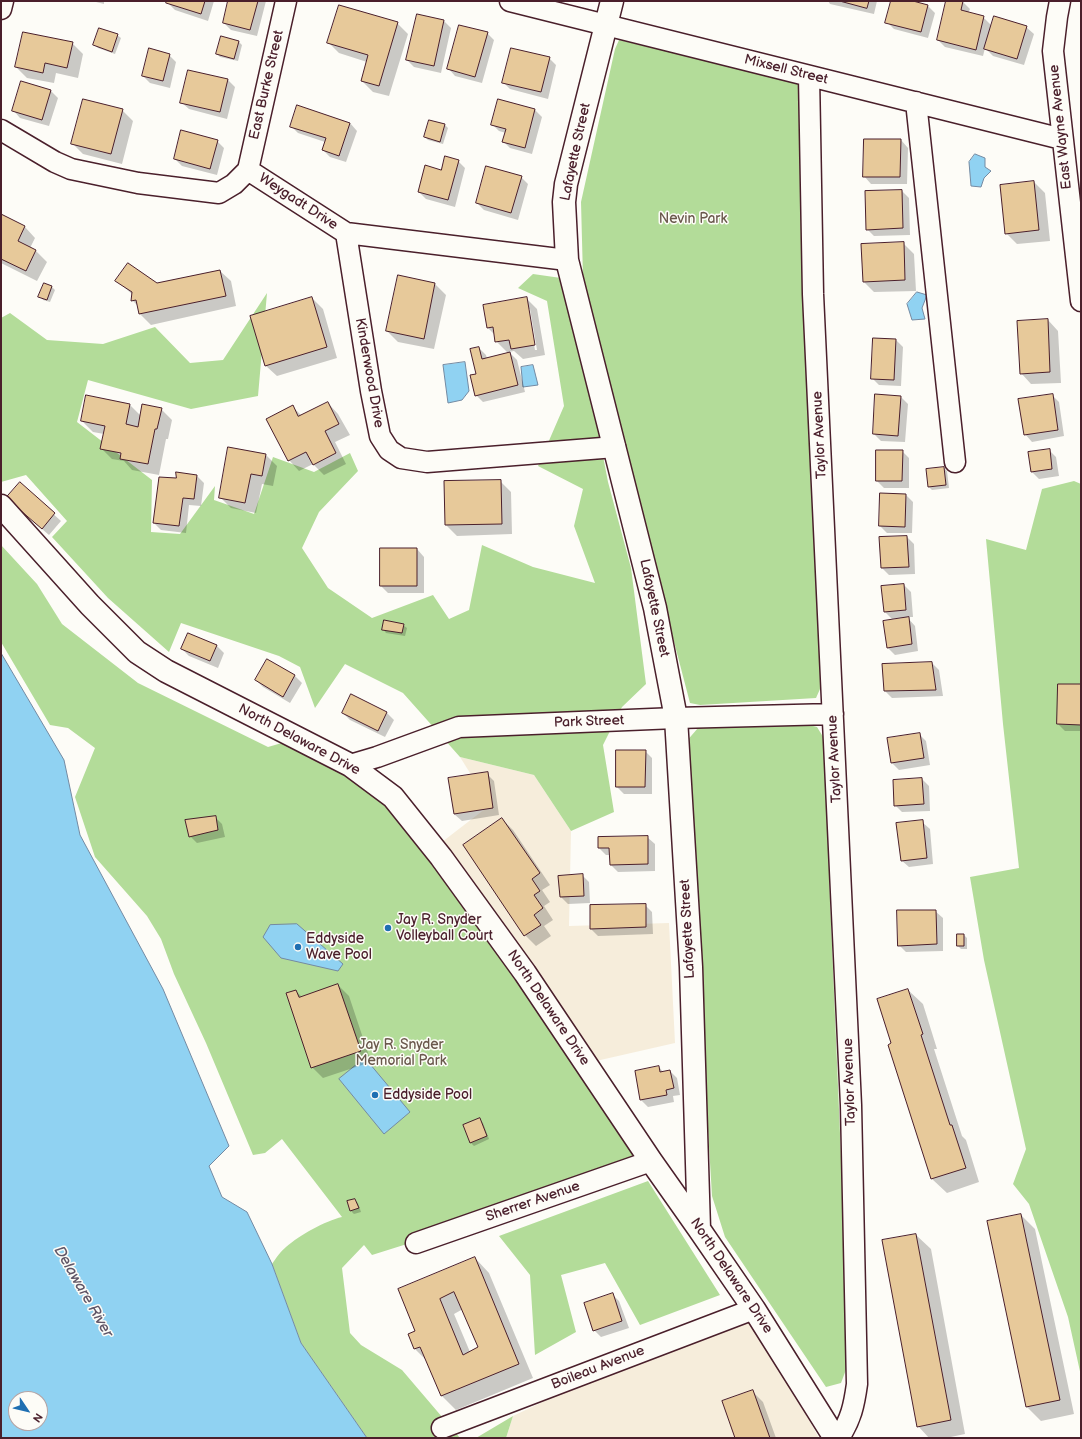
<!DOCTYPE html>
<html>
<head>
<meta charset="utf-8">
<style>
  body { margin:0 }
  #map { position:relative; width:1082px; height:1439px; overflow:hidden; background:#fdfcf7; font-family:"Balsamiq Sans",sans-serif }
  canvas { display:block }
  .frame { position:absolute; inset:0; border:2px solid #4a1f2b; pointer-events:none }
  .north { position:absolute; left:8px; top:1391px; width:40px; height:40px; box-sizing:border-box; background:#fdfcf7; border:1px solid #b5a4a5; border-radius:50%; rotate:125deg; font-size:11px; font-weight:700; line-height:16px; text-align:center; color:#4a1f2b }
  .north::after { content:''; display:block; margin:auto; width:14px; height:18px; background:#1f6fb2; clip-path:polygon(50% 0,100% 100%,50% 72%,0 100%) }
</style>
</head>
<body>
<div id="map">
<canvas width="1082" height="1439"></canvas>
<div class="frame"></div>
<div class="north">N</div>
</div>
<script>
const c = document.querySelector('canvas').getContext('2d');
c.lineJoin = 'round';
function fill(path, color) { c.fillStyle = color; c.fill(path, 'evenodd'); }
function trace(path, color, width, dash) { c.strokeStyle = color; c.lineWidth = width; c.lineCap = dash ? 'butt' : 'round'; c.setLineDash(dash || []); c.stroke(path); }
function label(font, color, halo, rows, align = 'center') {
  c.font = font + ' "Balsamiq Sans",sans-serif'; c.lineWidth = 3; c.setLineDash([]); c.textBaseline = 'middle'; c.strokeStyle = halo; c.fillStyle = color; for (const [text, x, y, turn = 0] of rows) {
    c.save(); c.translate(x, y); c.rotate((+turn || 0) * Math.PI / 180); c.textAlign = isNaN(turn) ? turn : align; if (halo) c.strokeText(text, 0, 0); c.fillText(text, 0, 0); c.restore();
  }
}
fill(new Path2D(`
  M460,757L534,775L571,831L569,926L669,923L675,1043L596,1061L442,842L490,805Z
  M751,1322L792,1389L819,1438H506L513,1416L570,1389Z`), '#f6eddb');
fill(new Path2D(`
  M619,40L799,82L802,102L820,665V689L816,698L700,705L690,703L611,400L583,278L581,202L615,49Z
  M533,274L561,278L581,342L608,482L631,568L646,684L622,707L603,745L614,812L571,831L534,775L460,757L403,693L345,664L315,708L300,667L279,656L181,623L169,652L108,598L52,537L67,521L26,475L1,482V318L10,313L47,340L103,344L155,327L190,363L223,360L267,293L258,396L191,409L88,380L77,422L152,480L151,532L180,534L215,486L214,500L254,514L273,457L314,472L350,453L358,471L319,512L302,548L328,588L372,618L433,595L449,619L469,610L482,545L533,567L595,583L574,526L583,489L538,466L564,406L547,301L518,288Z
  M1074,481L1081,484V1376L1068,1317L1029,1204L1013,1184L1026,1149L984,960L970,877L1019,868L1003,724L986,539L1026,550L1042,489Z
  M1,545L37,584L62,624L138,683L268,747L299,738L393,797L651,1161L480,1221L372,1255L364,1245L342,1268L350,1333L361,1345L402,1370L460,1438H367L301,1343L272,1264C276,1258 281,1251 286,1247C300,1235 325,1221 342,1217L282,1139L265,1153L253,1155L206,1043L174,974L161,939L147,916L95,857L75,797L95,748L68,728L50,725L1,642Z
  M806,724L817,727L825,740L830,898L843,1204L847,1367L841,1383L826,1387L725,1237L712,1196L685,743L698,728Z
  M648,1181L720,1295L640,1325L605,1263L561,1275L576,1332L535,1355L530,1275L499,1236Z
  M513,1416L506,1438H476Z`), '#b3dc99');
const water = new Path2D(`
  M975,154L985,158V167L991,171L984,178L981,187L971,186L969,162Z
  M917,292L927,295L922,308L925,319L912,320L907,304Z
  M465,362L469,391L462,400L448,403L443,365Z
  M533,365L538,385L523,387L521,367Z
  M1,653L64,760L80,835L163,989L229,1146L209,1166L222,1197L247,1212L272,1264L301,1343L367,1438H1ZM16,1399H40V1423H16Z
  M297,924L343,964L338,971L281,958L263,937L270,925Z
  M365,1058L410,1112L384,1134L339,1079Z`);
fill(water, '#90d2f2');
trace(water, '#748aa2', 1);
fill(new Path2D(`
  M92,1H104V4Z
  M168,1H214L208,21L175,10L168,3Z
  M229,1H266L257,36L231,30L224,23Z
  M828,1H877L874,14L830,4Z
  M892,1H908L928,6L935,13L928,38L894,29L887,22Z
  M947,1L963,2L970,9L968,13L983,17L992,26L1026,27L1034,34L1024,65L993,56L985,48L983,56L945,47L938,40Z
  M418,15L444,21L451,28L441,73L414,67L407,60Z
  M397,23L408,34L389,96L373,92L362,81L367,62L339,53L328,42Z
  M487,33L494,40L482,83L455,76L448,68Z
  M117,35L121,38L115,54L98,48L95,45Z
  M222,37L239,42L242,45L238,61L220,57L217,54Z
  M72,43L83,54L78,78L56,73L54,83L27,78L16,67Z
  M169,55L176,62L170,88L150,83L143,76Z
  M549,58L556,65L548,99L510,89L503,82Z
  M228,80L235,87L227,119L189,109L181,102Z
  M51,91L58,98L49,126L20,118L13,110Z
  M499,100L535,110L542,117L532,154L510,148L503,141L506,133L499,131L492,124Z
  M122,110L133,121L122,164L83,154L72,143Z
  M350,123L357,131L346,162L330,157L323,150L325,142L298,133L291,126Z
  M445,125L448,128L443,144L428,140L425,137Z
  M901,140L908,148L907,184H871L864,176Z
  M217,141L224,148L217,175L182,166L175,159Z
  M458,161L465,168L455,207L426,199L419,192L442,171Z
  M521,177L528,184L518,220L484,210L477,203Z
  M1034,182L1045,193L1050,241L1017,244L1006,233Z
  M902,191L909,198L910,235L874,236L867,229Z
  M1,215L25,227L35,238L30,248L36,251L47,262L37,281L1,263Z
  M903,243L914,254L916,291L874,292L864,282Z
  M220,271L231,281L236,306L151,325L140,314L139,307L132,300L133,295L117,281L157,284Z
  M44,284L52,287L55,290L50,302L43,300L40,296Z
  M435,284L446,295L434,349L398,342L387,331Z
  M312,298L323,309L337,358L277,376L266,366Z
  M526,298L537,309L545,355L523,359L514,351L509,352L517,360L525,392L483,402L476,395L479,348L486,355L487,359L509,354L496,341L495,335L488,328ZM528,309H530L537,350H535Z
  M1048,320L1058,331L1061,383L1031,384L1021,373Z
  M896,340L903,347L901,386L879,385L872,378Z
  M1052,395L1059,402L1064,436L1032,442L1025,434Z
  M901,397L908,404L905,442L881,441L874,434Z
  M328,403L338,414L350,435L335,442L346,464L324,475L313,464L299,471L289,460L292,406L302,416Z
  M130,405L141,416L161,409L172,420L168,439H166L159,475L132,470L124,461L112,459L101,448L104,434L93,432L82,421Z
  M1049,450L1056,457L1059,476L1039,479L1032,472Z
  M902,451L909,458V488H884L877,481Z
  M266,455L277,466L273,486L262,484L256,513L231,508L220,497Z
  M944,468L947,471L949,488L932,490L929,487Z
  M197,476L204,483L201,506L189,505L186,533L161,530L154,523L176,480Z
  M500,481L511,492L512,534L457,536L446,525Z
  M20,484L61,521L49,535L14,505Z
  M906,495L913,502L912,533H887L880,526Z
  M907,537L914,544L915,574L889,575L882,568Z
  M417,549L424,557V593H388L381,586Z
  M904,585L911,592L913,617H907L915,626L918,651L895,655L888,648L902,618L892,619L884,611Z
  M403,625L407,628L405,636L386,633L383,629Z
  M217,646L224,653L218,668L189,656L182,649Z
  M267,660L295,676L302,683L290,703L263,687L256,680Z
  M932,663L939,670L943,696L892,698L885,691L883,665Z
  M1081,685V731H1065L1058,724Z
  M352,696L387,713L394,720L385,737L350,720L343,713Z
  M919,734L926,741L930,765L899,770L892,763Z
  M645,751L652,758V794H624L617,787Z
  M487,774L494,781L499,815L462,821L454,814Z
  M922,779L929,786L930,811L902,812L895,805Z
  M215,817L222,824L225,837L197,843L190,836Z
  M502,819L513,830L550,885L542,890L550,902L544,906L553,920L544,926L551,936L536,946L525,935Z
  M922,822L930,829L933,864L909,867L901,860Z
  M647,837L655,844V871L618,872L611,865L610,855H606L599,848V838Z
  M582,875L589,882L590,903L568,904L561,897L560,877Z
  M645,905L652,912L653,934L598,936L591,929Z
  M935,911L943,918V951L906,952L899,945Z
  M958,935H964L967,938V949H961L958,946Z
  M338,985L349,996L371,1062L323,1078L312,1067L296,991L302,997Z
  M908,990L923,1004L937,1049H934L962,1136L966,1140L979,1182L947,1193L932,1179L892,1043Z
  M659,1067L664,1073L670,1071L677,1078L680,1095L673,1096L674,1102L648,1107L641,1100L636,1072Z
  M480,1120L483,1123L489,1139L474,1146L471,1143L464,1126Z
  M355,1200L358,1203L361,1212L354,1214L351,1211Z
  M1021,1215L1035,1229L1074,1414L1041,1421L1027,1407Z
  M916,1235L931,1249L965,1434L946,1438H929L918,1426L883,1241Z
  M475,1258L489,1273L533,1378L456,1410L442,1396L427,1361L415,1349L409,1335L417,1332L399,1290ZM463,1309L480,1348L470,1352L454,1314Z
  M612,1294L619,1301L629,1328L601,1337L594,1330Z
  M752,1391L763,1402L776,1438H736Z`), '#0003');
const building = new Path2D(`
  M167,1H205L201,14L166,3Z
  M228,1H258L250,30L223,23Z
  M840,1H869L867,8Z
  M891,1H913L928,5L921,32L885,23Z
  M946,1H963L961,10L984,16L976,50L937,40Z
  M339,5L398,22L379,86L361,81L368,55L327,43Z
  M417,14L444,20L434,66L406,60Z
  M994,16L1027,26L1017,59L984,49Z
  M459,25L488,32L475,77L447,69Z
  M99,28L118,34L112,52L93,45Z
  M23,32L73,42L67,68L45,63L43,73L15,67Z
  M221,36L239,41L234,59L216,54Z
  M149,48L170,54L163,81L142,76Z
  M511,48L550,57L541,92L502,83Z
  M188,70L228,79L220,112L180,103Z
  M21,81L51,90L42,120L12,111Z
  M83,99L123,109L111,154L71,144Z
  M498,99L535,109L525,148L502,142L506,129L491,125Z
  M297,105L350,123L339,156L322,150L326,138L290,127Z
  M429,120L445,124L440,142L424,137Z
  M181,130L218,140L210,169L174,159Z
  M864,139H901L900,177H863Z
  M445,156L459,160L448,200L418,192L425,165L441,170Z
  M486,166L522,176L511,213L476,203Z
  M1034,181L1039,230L1005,234L1000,185Z
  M902,190L903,228L866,230L865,191Z
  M1,214L25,226L18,241L36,250L26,271L1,259Z
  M904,242L905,280L863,282L861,244Z
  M128,263L157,283L220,270L226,296L139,314L136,300L131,301L132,292L115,281Z
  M398,275L435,283L424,339L386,331Z
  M44,283L52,286L47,300L38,297Z
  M312,297L327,347L265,366L250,316Z
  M527,297L535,345L511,349L509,340L495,342L493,327L487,328L483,305Z
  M1048,319L1050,372L1020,374L1017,321Z
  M873,338L896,339L894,380L871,379Z
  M479,347L482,359L510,352L518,385L475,396L470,375L476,374L470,349Z
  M875,394L901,396L898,436L873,434Z
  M1053,394L1058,430L1024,435L1018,399Z
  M86,395L130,404L126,424L138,427L142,404L162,408L157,429H155L148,464L120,459L121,453L100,449L105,426L81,421Z
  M328,402L339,424L325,431L336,453L313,465L306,452L288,461L266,419L293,405L298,416Z
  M228,447L266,454L262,476L251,474L245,503L219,498Z
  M1050,449L1052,469L1031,472L1028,452Z
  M876,450H903L902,481H876Z
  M944,467L946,485L928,487L926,469Z
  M176,472L197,475L194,499L183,498L179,526L153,523L159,477L176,478Z
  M501,480L502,524L445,525L444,481Z
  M20,482L55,513L42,529L6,498Z
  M880,493L906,494L905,527L879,526Z
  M907,536L909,567L881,568L879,537Z
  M380,548H417V586H380Z
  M904,584L906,610L884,612L881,586Z
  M909,617L912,644L887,648L883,621Z
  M384,620L404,624L402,633L382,630Z
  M188,633L217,645L210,661L181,649Z
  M267,659L295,675L283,697L255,680Z
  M932,662L936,690L884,691L882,664Z
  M1058,684H1081V725L1057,724Z
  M351,694L387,712L378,731L342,713Z
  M920,733L924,758L891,763L887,738Z
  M616,750H646L645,787H616Z
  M488,772L493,808L454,814L448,778Z
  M922,778L924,804L894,806L893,780Z
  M216,816L218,830L189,837L185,820Z
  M502,818L540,873L532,879L540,891L534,895L543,908L534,915L541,925L524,936L463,845Z
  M923,820L927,858L901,861L896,823Z
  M648,836V864L610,865L609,848H598V837Z
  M583,874L584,896L560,897L558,876Z
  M646,904V927L590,929V905Z
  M897,910H936L937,944L898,946Z
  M957,934H964V946H957Z
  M338,984L361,1051L311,1068L286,993L296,990L299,997Z
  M908,989L923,1034L921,1035L950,1125H952L966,1168L931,1179L888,1045L891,1043L877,999Z
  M659,1066L660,1072L670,1070L674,1088L666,1090L667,1095L640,1100L635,1071Z
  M480,1118L487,1136L470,1143L463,1125Z
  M355,1199L359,1208L350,1211L347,1201Z
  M1021,1214L1060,1400L1026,1407L987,1221Z
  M916,1234L951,1420L917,1427L882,1240Z
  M475,1257L519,1364L441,1396L420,1347L414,1349L408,1334L415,1331L398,1289ZM454,1292L478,1347L463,1355L440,1299Z
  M613,1293L622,1321L593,1331L584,1303Z
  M753,1390L770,1438H735L722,1401Z`);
fill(building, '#e7c99a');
trace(building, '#4a1f2b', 1);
const street = new Path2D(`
  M510,1L1062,139
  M1060,1L1057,17L1053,51L1081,301
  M1,9L3,1
  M809,76L813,294L851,1105L857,1384C854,1406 851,1419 839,1438
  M916,102L955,462
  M1,130L55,162L71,169L138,183L219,193L234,184L248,170
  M248,170L346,233L567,260
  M248,170L286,1
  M346,233L371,391L380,436L389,450L401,458L427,462L615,447
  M350,765L377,757L459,727L676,718L833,714
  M416,1243L651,1161
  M442,1428L754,1309`);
const secondary = new Path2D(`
  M612,1L566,184L564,202L567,260L655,608L676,718L691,967L699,1229
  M1,506L90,605L137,652L166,671L350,765L393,797L441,857L525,973L651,1161L699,1229L754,1309L835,1438`);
trace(street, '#4a1f2b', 23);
trace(secondary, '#4a1f2b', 25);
trace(street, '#fdfcf7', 20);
trace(secondary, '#fdfcf7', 22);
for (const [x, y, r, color] of [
  [388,928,4,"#1f6fb2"],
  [298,947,4,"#1f6fb2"],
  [375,1095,4,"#1f6fb2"]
]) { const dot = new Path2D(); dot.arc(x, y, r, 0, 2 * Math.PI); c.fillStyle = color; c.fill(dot); trace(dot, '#fdfcf7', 1.5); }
label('14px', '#4a1f2b', '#fdfcf7', [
  ["Mixsell Street",786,70,14],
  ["East Burke Street",267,85,-77],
  ["East Wayne Avenue",1061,127,-96],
  ["Lafayette Street",576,152,-78],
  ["Weygadt Drive",298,202,33],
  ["Kinderwood Drive",369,373,80],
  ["Taylor Avenue",820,435,-93],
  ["Lafayette Street",654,608,78],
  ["Park Street",589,722,-2],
  ["North Delaware Drive",299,740,28],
  ["Taylor Avenue",835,759,-93],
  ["Lafayette Street",688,929,-93],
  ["North Delaware Drive",548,1008,56],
  ["Taylor Avenue",850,1082,-92],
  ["Sherrer Avenue",533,1202,-19],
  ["North Delaware Drive",731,1276,56],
  ["Boileau Avenue",598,1368,-21]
]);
label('14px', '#6a584c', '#fdfcf7', [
  ["Nevin Park",693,219],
  ["Jay R. Snyder",401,1045],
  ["Memorial Park",401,1061]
]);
label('14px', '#4a1f2b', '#fdfcf7', [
  ["Jay R. Snyder",396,920],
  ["Volleyball Court",396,936],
  ["Eddyside",306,939],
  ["Wave Pool",306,955],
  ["Eddyside Pool",383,1095]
], 'left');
label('italic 15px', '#5f5567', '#fdfcf7', [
  ["Delaware River",83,1292,60]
]);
</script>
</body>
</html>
